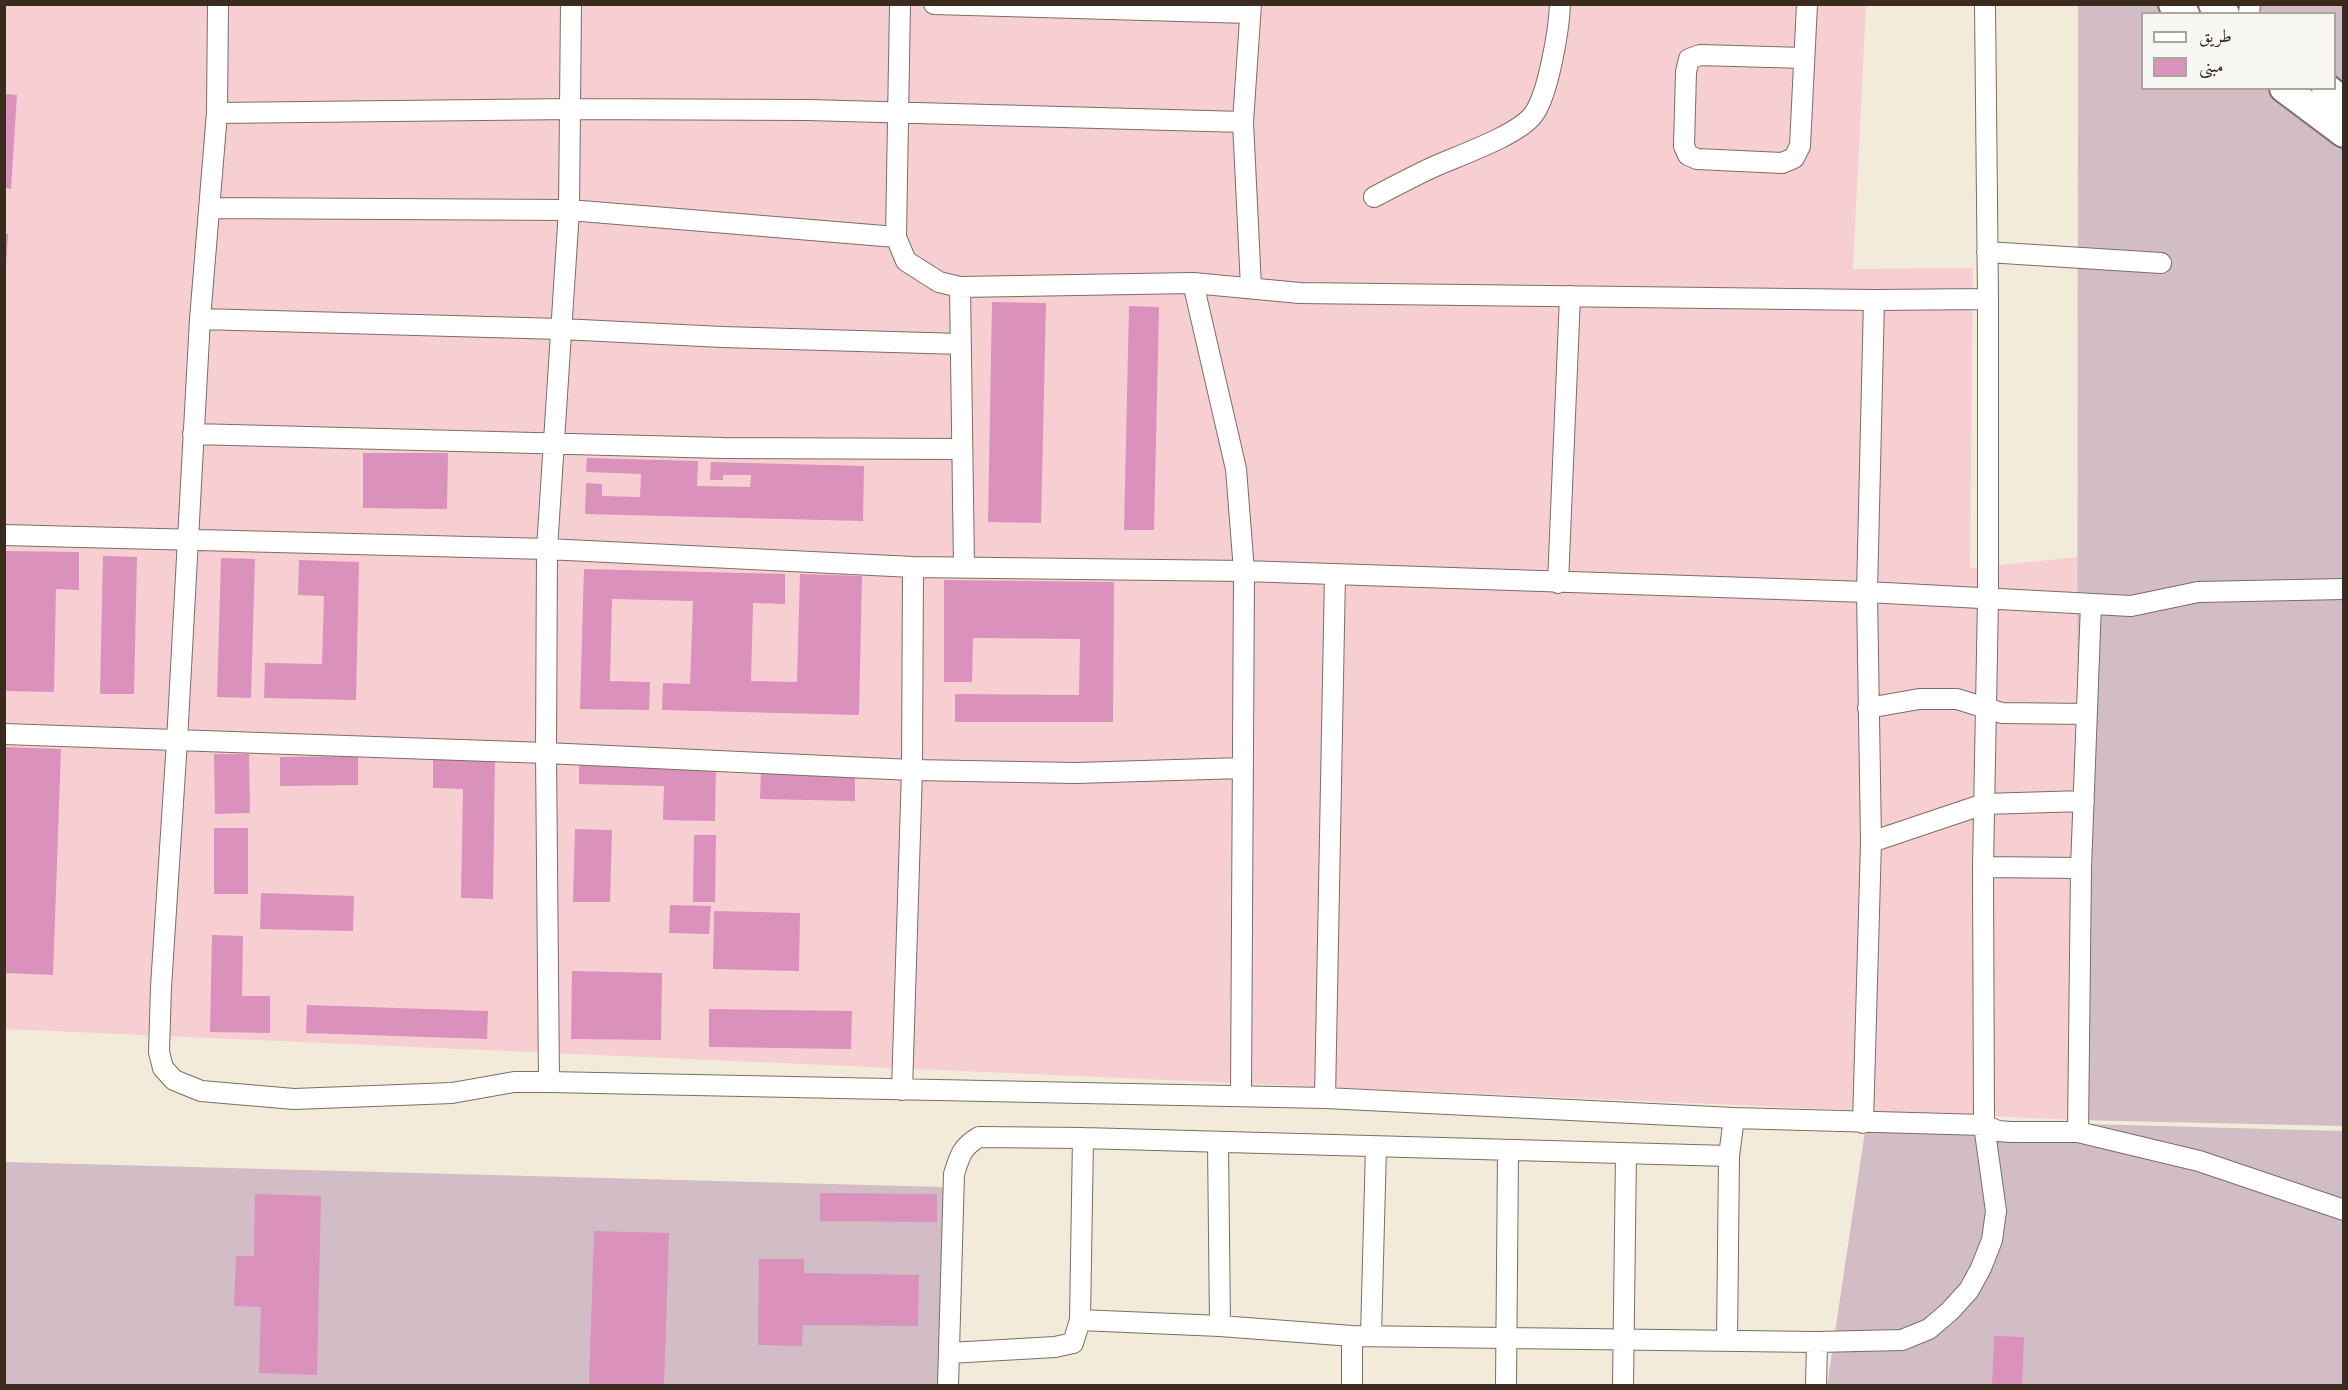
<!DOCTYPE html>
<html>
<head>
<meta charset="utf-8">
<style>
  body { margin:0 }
  #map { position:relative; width:2348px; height:1390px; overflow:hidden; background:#f3ebda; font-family:"Sorts Mill Goudy",Amiri,serif }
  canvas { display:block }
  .frame { position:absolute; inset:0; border:6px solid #3b2a1e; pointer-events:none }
  .legend { position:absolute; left:2141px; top:12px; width:195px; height:78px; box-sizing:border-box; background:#f6f6f2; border:2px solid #aba49d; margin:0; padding:8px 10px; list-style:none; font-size:18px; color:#3b2a1e }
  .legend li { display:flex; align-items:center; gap:12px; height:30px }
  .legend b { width:30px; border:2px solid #aba49d }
</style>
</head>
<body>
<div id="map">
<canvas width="2348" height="1390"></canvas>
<div class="frame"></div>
<ul class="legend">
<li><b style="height:8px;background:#fff"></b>طريق</li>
<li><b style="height:16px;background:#da91bc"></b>مبنى</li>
</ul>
</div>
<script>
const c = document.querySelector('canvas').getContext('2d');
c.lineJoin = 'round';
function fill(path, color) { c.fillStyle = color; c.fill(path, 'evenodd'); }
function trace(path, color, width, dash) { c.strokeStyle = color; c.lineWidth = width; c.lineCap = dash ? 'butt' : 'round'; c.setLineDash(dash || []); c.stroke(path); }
fill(new Path2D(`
  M5,5H1866L1853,269L1973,268L1970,568L2078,557L2077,1120L5,1029Z`), '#f7cfd2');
fill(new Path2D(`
  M2078,5H2343V1126L2077,1120ZM2142,14H2334V88H2142Z
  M1867,1118L2343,1131V1385L1827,1386Z
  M5,1162L943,1187L938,1385L5,1386Z`), '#d2bdc6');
fill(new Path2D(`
  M4,94L17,95L11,189L4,188Z
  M4,234H8L6,266H4Z
  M992,302L1046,303L1041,523L988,522Z
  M1129,306L1159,307L1154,530H1124Z
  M363,453H448L447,509L363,508Z
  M587,458L698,461L697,486L750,487L751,475H723V480H710L711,462L864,466L863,521L585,514L586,483L602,484V496L640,497L641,474L586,472Z
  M4,551L79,552V590L56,589L54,692L4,691Z
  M103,556L137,557L134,694H100Z
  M221,558L255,559L251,698L217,697Z
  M299,560L359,562L356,700L264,698L265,663L322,664L324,596L298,595Z
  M584,569L785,574V604L753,603L751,681L797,682L800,574L862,576L859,715L662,710L663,683L690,684L693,601L612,599L610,681L650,682L649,710L580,709Z
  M944,580L1114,582L1113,722H955V694L1079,695L1080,639L973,638L972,682H944Z
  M4,747L61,749L53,975L4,973Z
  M214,754H249L250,813L215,814Z
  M358,756V785L280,786V757Z
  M433,759L495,760L493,899L461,898L463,789L433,788Z
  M579,764L716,767L715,821L663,820L664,786L579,784Z
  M761,769L855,772V801L760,799Z
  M214,828H248V894H214Z
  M575,829L612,830L610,902H573Z
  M694,835H716L715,902H693Z
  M261,893L354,896L353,931L260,929Z
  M670,905L711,906L709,934L669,933Z
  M714,911L800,913L799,971L713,969Z
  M212,935L243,936L242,996H270V1033L210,1032Z
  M572,971L662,973L661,1040L571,1039Z
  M307,1005L488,1011L487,1039L306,1033Z
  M709,1009L852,1011L851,1049L709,1047Z
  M820,1193L937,1194V1222L820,1221Z
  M255,1194L321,1196L317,1375L259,1373L261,1307L234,1306L236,1256H254Z
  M594,1231L669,1233L664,1386H589Z
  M759,1259H804V1273L919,1275L918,1326L803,1325L802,1346L758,1345Z
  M1994,1336L2024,1337L2022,1386H1992Z`), '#da91bc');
const minor = new Path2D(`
  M218,4L217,113L200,319L177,741L161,987L159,1052L163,1068L174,1080L201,1091L294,1099L452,1093L514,1082H549L1325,1098L1734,1118
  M900,4L896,237L906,261L939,282L960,287L1193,283L1300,293L1874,300L1988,299
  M934,4L1250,13
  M2249,14L2250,4
  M1804,58L1700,55L1689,59L1686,72L1684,146L1688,155L1697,159L1782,163L1794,158L1800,146L1807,4
  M217,113L571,109L808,110L1243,122
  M1374,197C1393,187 1412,177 1431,168C1457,156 1517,136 1533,115C1548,96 1559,30 1560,4
  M209,208L569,210L896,237
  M1987,252L2161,263
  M1193,283L1236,469L1244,571L1241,1096
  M960,287L964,566
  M1251,287L1243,122L1251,4
  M200,319L561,329L722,337L961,344
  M193,434L723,448L962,449
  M4,535L547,549L913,567L1244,571L1867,592L2131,606L2198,592L2344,589
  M1558,583L1570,296
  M1868,708L1919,699H1957L2002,713L2087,714
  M4,734L546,753L912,770L1076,773L1242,768
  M1871,842L1984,804L2084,801
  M1983,867L2081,868
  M549,1082L546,753L547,549L569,210L571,4
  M902,1090L912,770L913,567
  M1325,1098L1335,574
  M1863,1123L1871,842L1867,592L1874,300
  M2078,1132L2081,868L2091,604
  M1218,1143L1220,1326
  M1080,1320L1220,1326L1352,1336L1817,1342L1902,1340L1929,1329L1950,1311L1969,1290L1981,1268L1992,1240L1996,1211L1984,1125L1983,867L1988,599V299L1985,4
  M1371,1336L1376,1147
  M1727,1341L1729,1156L1734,1118L1984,1125L1998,1131L2011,1132H2078L2199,1161L2344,1210
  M949,1353L1055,1347L1073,1343L1080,1320L1083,1138
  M948,1386L954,1174C960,1155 962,1147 979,1137L1083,1138L1729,1156
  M1352,1386V1336
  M1506,1386L1508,1151
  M1623,1386L1626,1154
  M1816,1386L1817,1342`);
const highway = new Path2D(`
  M2173,4L2185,14
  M2213,4L2225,14
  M2284,88L2344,133
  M2326,88L2344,102`);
trace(minor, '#7b6e60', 22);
trace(highway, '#7b6e60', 32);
trace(minor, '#fff', 20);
trace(highway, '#fff', 28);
</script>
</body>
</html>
